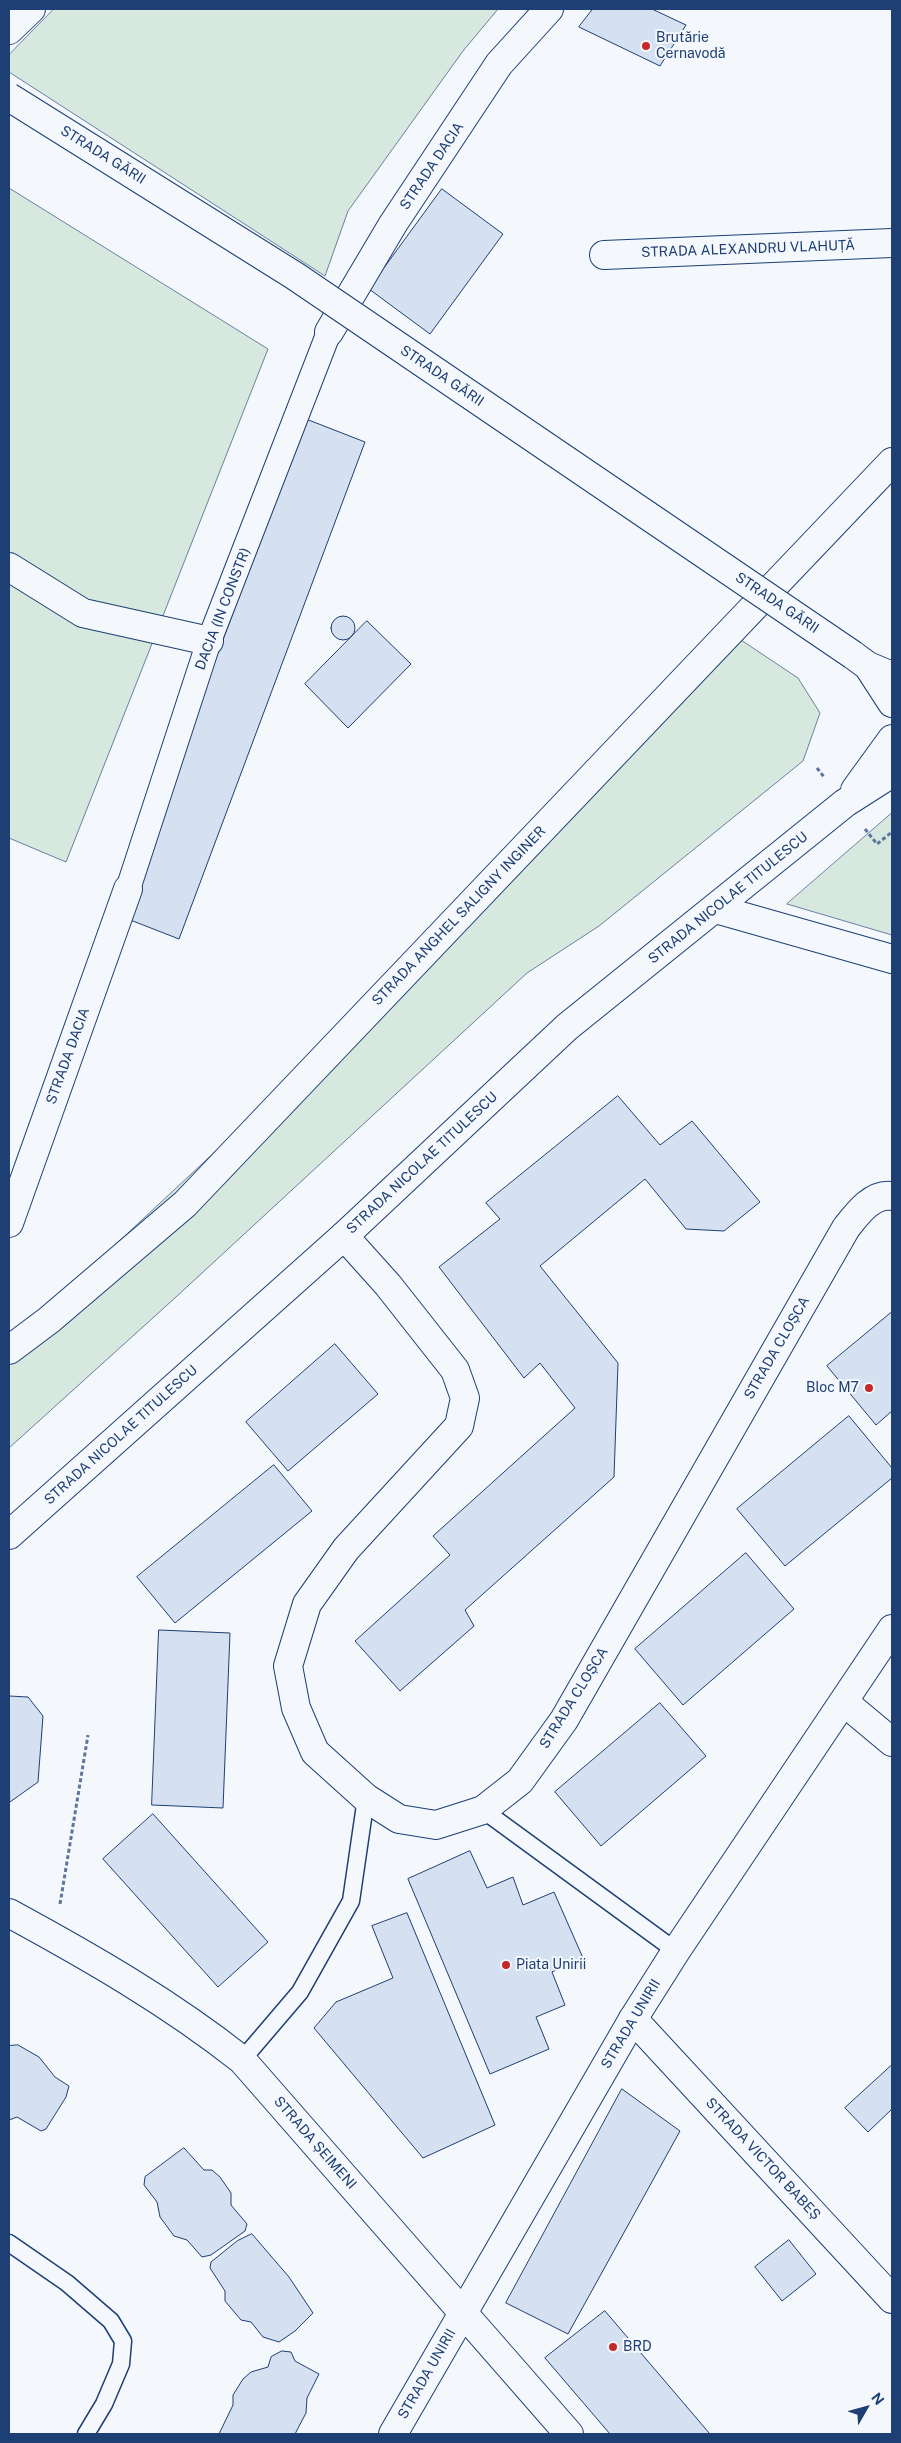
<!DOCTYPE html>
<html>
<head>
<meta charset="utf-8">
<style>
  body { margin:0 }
  #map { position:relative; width:901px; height:2443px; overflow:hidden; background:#f4f7fb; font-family:"Public Sans",sans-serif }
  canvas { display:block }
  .frame { position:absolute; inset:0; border:10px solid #1d3f73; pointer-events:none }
  .north { position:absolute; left:841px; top:2383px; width:50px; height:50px; -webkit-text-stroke:4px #f4f7fb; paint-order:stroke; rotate:52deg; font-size:14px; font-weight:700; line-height:20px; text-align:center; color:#1d3f73 }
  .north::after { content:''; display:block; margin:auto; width:18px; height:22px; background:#1d3f73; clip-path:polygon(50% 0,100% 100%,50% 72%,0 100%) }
</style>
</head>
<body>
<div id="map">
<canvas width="901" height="2443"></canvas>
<div class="frame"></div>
<div class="north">N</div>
</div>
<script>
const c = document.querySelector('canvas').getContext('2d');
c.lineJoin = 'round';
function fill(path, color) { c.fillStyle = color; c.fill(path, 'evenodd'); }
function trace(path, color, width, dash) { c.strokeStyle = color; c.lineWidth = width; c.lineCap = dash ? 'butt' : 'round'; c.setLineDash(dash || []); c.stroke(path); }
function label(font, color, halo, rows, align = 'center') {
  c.font = font + ' "Public Sans",sans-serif'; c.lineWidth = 4; c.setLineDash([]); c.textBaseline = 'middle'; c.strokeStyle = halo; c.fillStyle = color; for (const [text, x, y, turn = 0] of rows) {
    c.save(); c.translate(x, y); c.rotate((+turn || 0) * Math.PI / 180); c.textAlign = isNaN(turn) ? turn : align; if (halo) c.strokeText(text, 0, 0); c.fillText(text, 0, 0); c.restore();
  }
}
const green = new Path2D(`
  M54,9H498L463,51L348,211L325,276L9,72V55Z
  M9,188L268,349L66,862L9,838Z
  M732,634L798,678L820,713L803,761L599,926L527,973L176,1297L9,1448V1344L279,1092Z
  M892,813V935L787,904Z`);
fill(green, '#d7e8df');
trace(green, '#687fa3', 1);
const building = new Path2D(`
  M593,9H652L686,25L660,66L579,27Z
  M442,189L503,234L430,334L369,289Z
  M306,419L365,442L179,939L120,916Z
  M331 628a12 12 0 1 1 24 0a12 12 0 1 1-24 0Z
  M367,621L411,664L348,728L305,684Z
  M618,1096L660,1145L692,1121L760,1202L724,1231L686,1229L645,1179L540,1266L618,1363L614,1477L465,1610L474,1626L400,1691L355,1641L450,1555L433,1536L575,1408L540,1363L524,1378L439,1267L500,1219L486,1203Z
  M892,1312V1411L876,1425L827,1366Z
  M335,1344L378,1394L288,1471L246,1422Z
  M849,1416L892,1468V1478L785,1566L737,1509Z
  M274,1465L312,1511L175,1623L137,1577Z
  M746,1553L794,1609L683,1705L635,1649Z
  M159,1630L230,1633L223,1808L152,1805Z
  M9,1696L28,1697L43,1716L38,1782L10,1802Z
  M660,1703L706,1756L601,1846L555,1792Z
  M153,1814L268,1942L218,1987L103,1859Z
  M470,1851L487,1888L513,1877L523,1905L554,1892L583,1958L552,1972L565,2005L536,2017L549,2049L490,2074L408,1879Z
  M407,1913L495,2125L423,2158L314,2028L336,2002L393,1978L372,1926Z
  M18,2045L39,2057L55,2077L69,2086L66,2097L46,2129L41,2131L17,2117L9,2120V2046Z
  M892,2065V2109L868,2132L845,2108Z
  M622,2089L680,2131L568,2334L506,2303Z
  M184,2148L204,2170H212L220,2177L231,2193V2205L247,2224L245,2231L211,2255L202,2257L187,2240L174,2236L160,2217L157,2202L144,2185L145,2177Z
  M252,2234L289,2277L313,2313L295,2331L279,2342L263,2337L251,2322L241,2320L225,2301V2291L210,2268L211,2262L237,2241Z
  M789,2240L816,2274L782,2301L755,2267Z
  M605,2311L710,2434H610L545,2358Z
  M282,2351L291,2352L295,2361L319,2374L307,2398L306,2413L295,2434H219L233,2405V2395L243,2379L251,2372L268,2367L271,2357Z`);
fill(building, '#d5e0f0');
trace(building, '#1d3f73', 1);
const service = new Path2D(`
  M483,1810L676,1951
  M242,2060L300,1992L351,1901L366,1798
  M9,2243L67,2283L111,2321L123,2341L121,2364L104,2404L86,2434`);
const pedestrian = new Path2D(`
  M128,889L209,641L329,332`);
const minor = new Path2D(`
  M604,255L892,243
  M329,332L393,224L499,64L549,9
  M9,567L83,613L209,641
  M9,1223L128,889
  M344,1236L388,1285L455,1370L465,1398L459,1426L346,1549L307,1604L288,1666L296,1708L315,1752L366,1798L399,1819L436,1825L483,1810L520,1781L564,1720L846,1228C857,1214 872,1193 892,1196
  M844,1702L892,1742
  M633,2019L892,2299
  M393,2434L463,2313`);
const tertiary = new Path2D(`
  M9,30L31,9
  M9,1350L49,1320L185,1204L892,462
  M463,2313L633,2019L676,1951L892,1629`);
const secondary = new Path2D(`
  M853,655L868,666L892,676
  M868,666L892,703
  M855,790L892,739
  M716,909L892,959
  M9,1535L344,1236L567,1027L845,803L892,773
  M9,1913C90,1957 170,2003 242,2060L569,2434`);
trace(service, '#1d3f73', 19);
trace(pedestrian, '#1d3f73', 26);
trace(minor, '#1d3f73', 30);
trace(tertiary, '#1d3f73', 30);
trace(secondary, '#1d3f73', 30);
trace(new Path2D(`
  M817,768L824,777
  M865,829L877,844L892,832
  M60,1904L88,1735`), '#5e769c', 3, [4, 2.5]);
trace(service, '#f4f7fb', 16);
trace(pedestrian, '#f4f7fb', 24);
trace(minor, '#f4f7fb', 28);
trace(tertiary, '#f4f7fb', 28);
trace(secondary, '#f4f7fb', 28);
const secondaryBridge = new Path2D(`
  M9,97L295,276L853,655`);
trace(secondaryBridge, '#1d3f73', 30, []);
trace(secondaryBridge, '#f4f7fb', 28);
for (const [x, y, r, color] of [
  [646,46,5,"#c62828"],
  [869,1388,5,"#c62828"],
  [506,1965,5,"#c62828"],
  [613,2347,5,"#c62828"]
]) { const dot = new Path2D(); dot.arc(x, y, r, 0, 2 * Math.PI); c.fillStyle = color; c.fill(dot); trace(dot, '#f4f7fb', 2); }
label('14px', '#1d3f73', '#f4f7fb', [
  ["Brutărie",656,38],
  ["Cernavodă",656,54],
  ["Bloc M7",859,1388,"right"],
  ["Piata Unirii",516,1965],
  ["BRD",623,2347]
], 'left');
label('14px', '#1d3f73', '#f4f7fb', [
  ["STRADA GĂRII",103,155,32],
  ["STRADA DACIA",432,166,-56],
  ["STRADA ALEXANDRU VLAHUȚĂ",748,249,-2],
  ["STRADA GĂRII",442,376,34],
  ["STRADA GĂRII",777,603,34],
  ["DACIA (IN CONSTR)",223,609,-69],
  ["STRADA NICOLAE TITULESCU",728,898,-39],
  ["STRADA ANGHEL SALIGNY INGINER",459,916,-46],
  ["STRADA DACIA",68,1056,-70],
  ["STRADA NICOLAE TITULESCU",422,1163,-43],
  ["STRADA CLOȘCA",777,1348,-60],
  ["STRADA NICOLAE TITULESCU",121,1435,-42],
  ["STRADA CLOȘCA",574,1698,-58],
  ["STRADA UNIRII",631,2024,-59],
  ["STRADA ȘEIMENI",315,2143,49],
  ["STRADA VICTOR BABEȘ",763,2159,47],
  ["STRADA UNIRII",427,2374,-60]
]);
</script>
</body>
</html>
